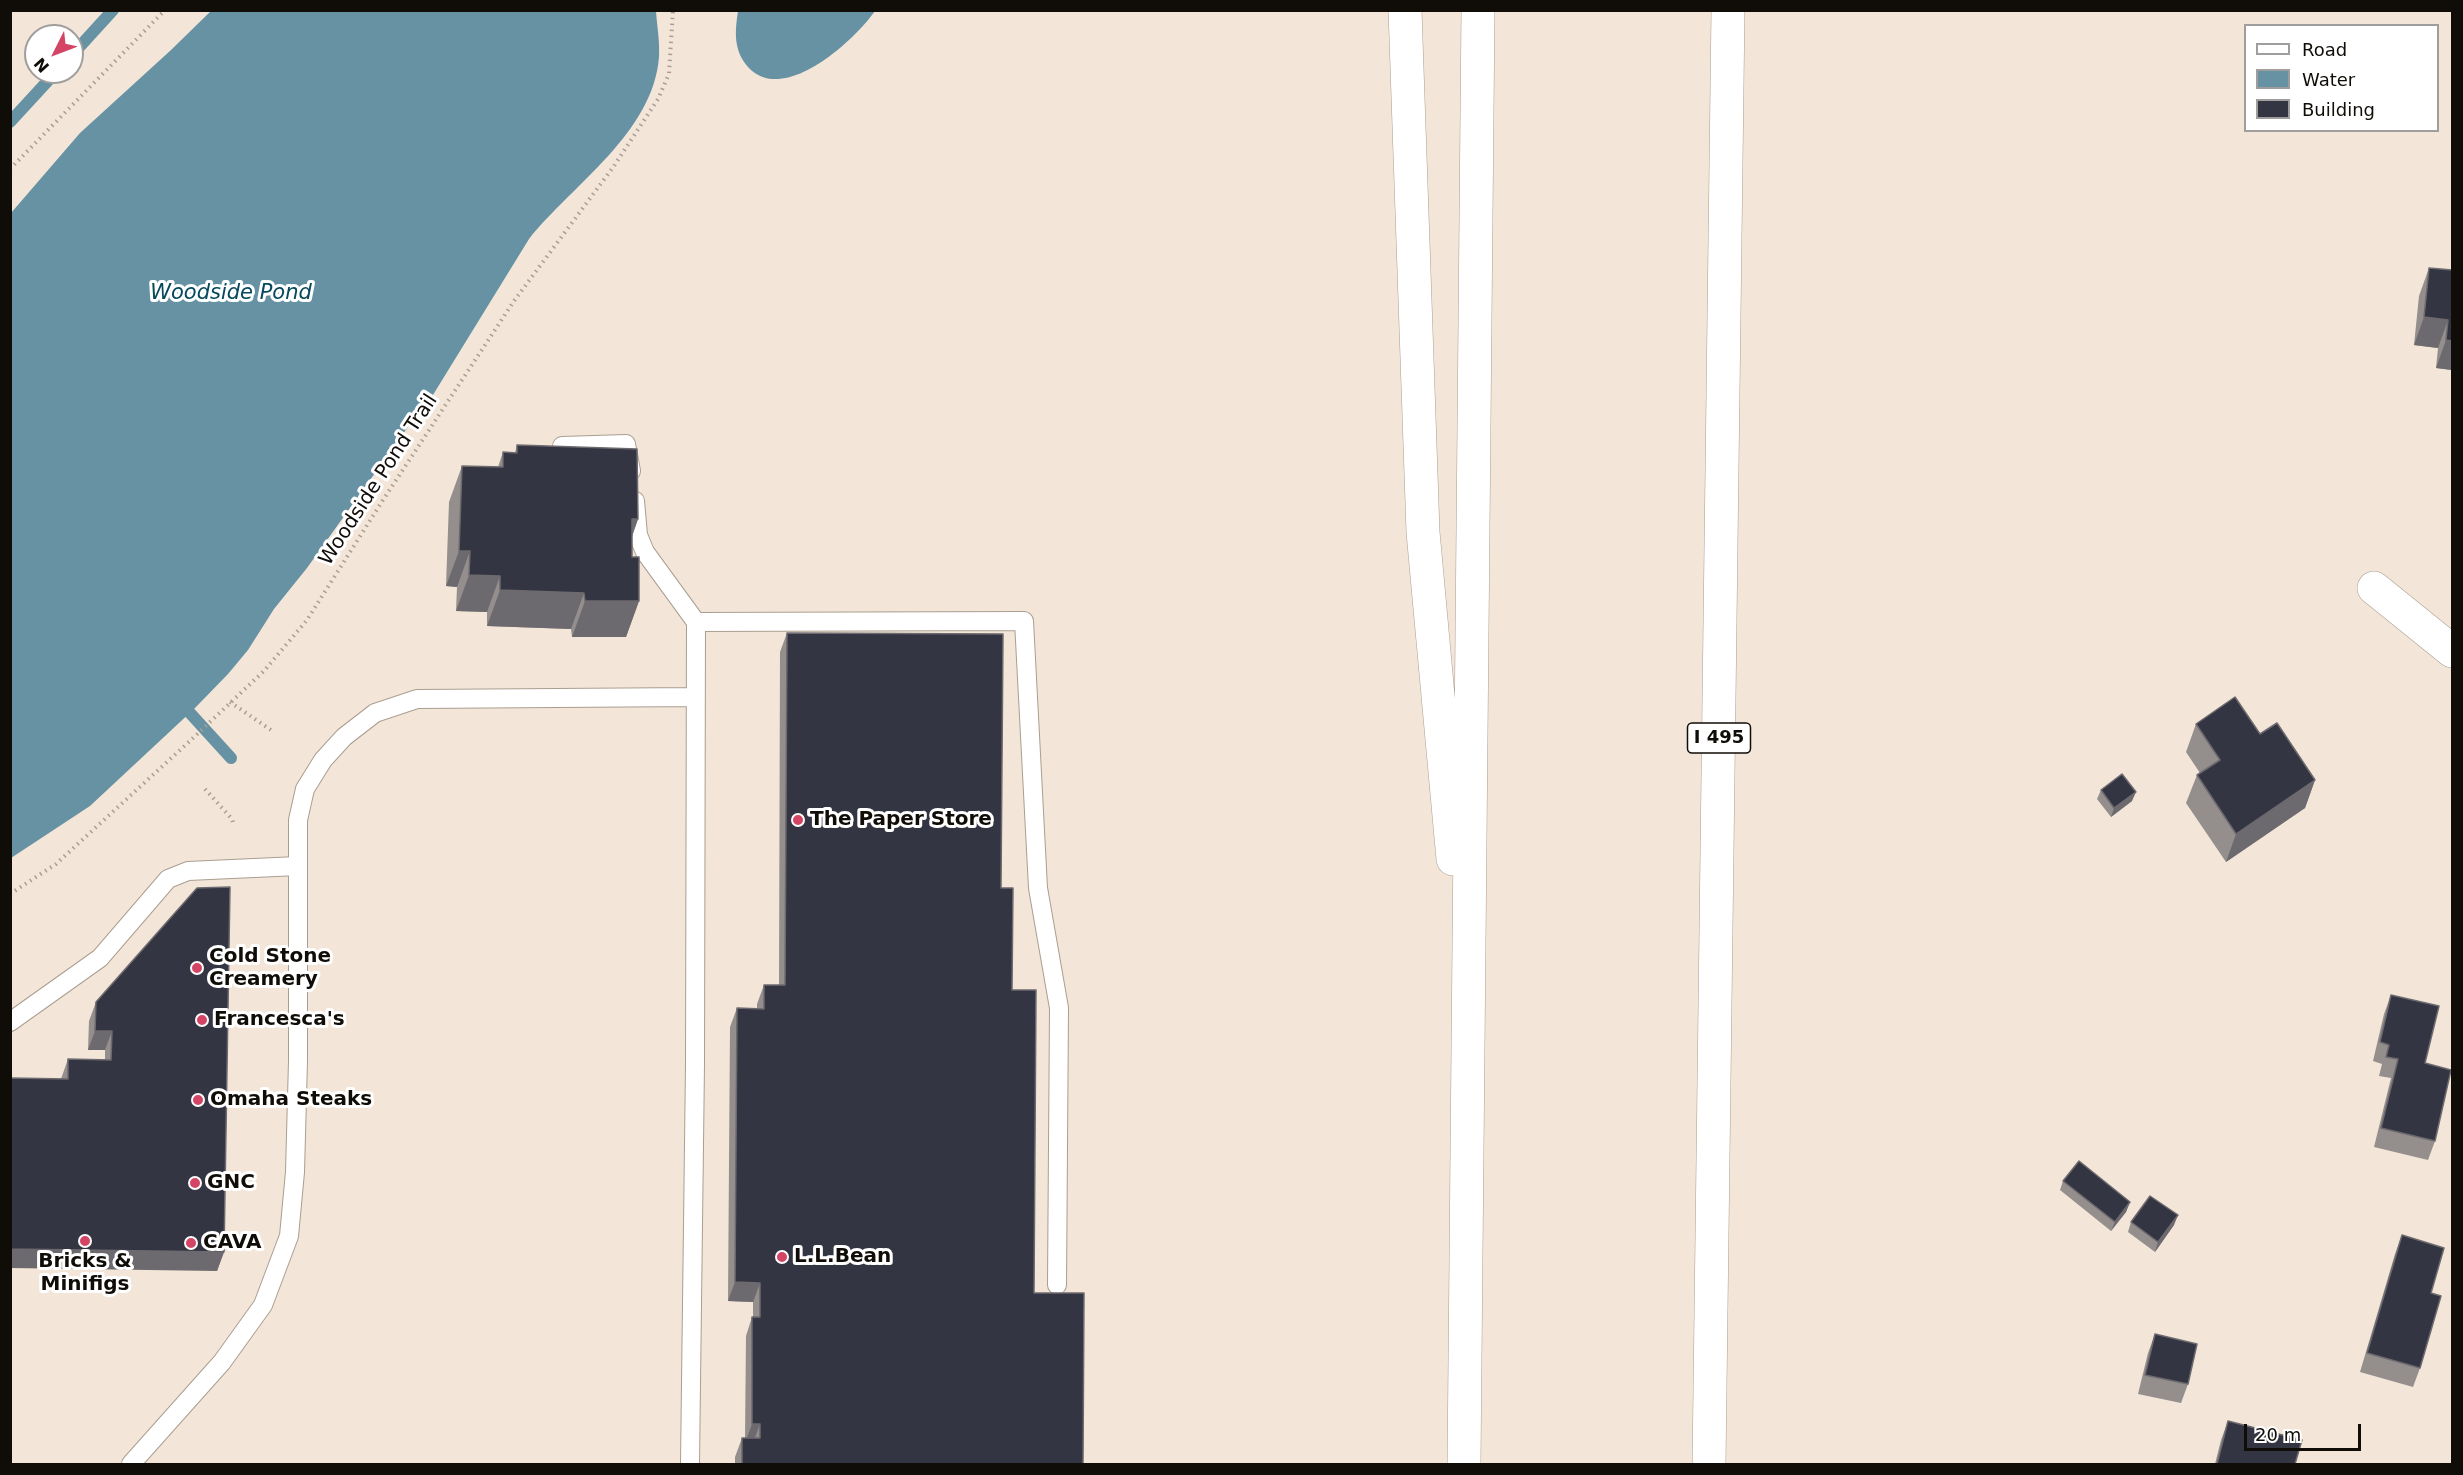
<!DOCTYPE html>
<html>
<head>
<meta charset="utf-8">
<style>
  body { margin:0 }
  #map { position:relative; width:2463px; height:1475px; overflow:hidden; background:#f3e6d8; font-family:"DejaVu Sans",sans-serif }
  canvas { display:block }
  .frame { position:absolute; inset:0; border:12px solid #100c07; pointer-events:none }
  .legend { position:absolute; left:2244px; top:24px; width:195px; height:108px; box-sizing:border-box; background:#fff; border:2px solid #9f9e9c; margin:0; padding:8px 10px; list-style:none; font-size:18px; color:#100c07 }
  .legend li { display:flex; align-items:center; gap:12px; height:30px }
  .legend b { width:30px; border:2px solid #9f9e9c }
  .north { position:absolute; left:24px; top:24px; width:60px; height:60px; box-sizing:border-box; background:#fff; border:2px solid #9f9e9c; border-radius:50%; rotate:228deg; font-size:16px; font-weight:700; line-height:24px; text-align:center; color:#100c07 }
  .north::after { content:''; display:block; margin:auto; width:21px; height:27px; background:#d44465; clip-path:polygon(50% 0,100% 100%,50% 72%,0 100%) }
  .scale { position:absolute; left:2244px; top:1424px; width:117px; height:27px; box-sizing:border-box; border:3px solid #100c07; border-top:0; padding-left:8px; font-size:18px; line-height:21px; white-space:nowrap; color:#100c07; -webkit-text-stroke:4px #fff; paint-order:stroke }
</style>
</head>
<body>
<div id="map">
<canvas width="2463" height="1475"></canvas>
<div class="frame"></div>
<ul class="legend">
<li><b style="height:8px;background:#fff"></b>Road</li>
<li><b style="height:16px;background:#6692a4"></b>Water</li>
<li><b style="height:16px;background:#343542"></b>Building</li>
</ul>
<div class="north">N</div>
<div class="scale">20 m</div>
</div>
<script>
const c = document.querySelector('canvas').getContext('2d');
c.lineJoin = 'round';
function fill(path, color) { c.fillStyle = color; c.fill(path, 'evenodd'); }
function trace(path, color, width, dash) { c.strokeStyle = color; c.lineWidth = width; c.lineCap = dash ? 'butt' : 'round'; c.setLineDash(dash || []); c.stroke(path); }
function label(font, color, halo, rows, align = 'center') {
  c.font = font + ' "DejaVu Sans",sans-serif'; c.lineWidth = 6; c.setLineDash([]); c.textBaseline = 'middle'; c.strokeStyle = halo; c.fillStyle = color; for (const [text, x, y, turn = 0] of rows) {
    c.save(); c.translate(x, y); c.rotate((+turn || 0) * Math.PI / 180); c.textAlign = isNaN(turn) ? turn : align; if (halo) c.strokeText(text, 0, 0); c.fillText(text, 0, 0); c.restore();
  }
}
fill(new Path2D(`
  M212,10L656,11C657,26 660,42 659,57C653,133 573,184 529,239L428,403L408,427L307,568L274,609L248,650L228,674L194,709L90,806L11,858V213L80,133L171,50Z
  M738,11V10L875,11C854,41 783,106 748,67C733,50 735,31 738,11Z`), '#6692a4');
trace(new Path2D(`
  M72,55L113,10
  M10,122L56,72
  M190,713L231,758`), '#6692a4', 12);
const service = new Path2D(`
  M562,446L626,444L631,471
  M635,501L638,535L645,552L696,622
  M10,1022L100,958L168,879L188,871L298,866
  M131,1464L222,1362L263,1305L289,1236L295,1172L298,1061V820L305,789L323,760L344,737L375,713L417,699L695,697
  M690,1464L695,1064L696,622L1024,621L1038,888L1059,1008L1057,1285`);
const minor = new Path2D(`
  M2374,588L2452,651`);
const motorway = new Path2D(`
  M1405,10L1423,532L1453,859
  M1464,1464L1478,10
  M1709,1464L1728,10`);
trace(service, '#aa9e91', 20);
trace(minor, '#aa9e91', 34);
trace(motorway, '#aa9e91', 34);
trace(new Path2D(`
  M10,169L165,10
  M230,702L271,730
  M205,789L232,819L234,826
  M10,894L56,864L192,739L264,671L307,620L383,500L514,301L614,166L658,99L669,74L673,10`), '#a89e93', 4, [1.5, 4.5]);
trace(service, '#fff', 18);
trace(minor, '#fff', 33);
trace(motorway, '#fff', 33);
fill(new Path2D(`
  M2429,268L2452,270V370L2436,368L2438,348L2414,345L2419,296Z
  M517,445L638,519L632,537V557L639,601L626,637H572L571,629L487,626V612L456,611L457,587L446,586L449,502L462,466L498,467L503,452L515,453Z
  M787,633L1001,888L1012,990L1034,1293L1083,1464H735V1457L742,1438H745L746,1336L752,1317H753V1302L728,1301L730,1027L737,1008L757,1009V1004L764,985H779L780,652Z
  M2196,724L2260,734L2315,780L2305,808L2226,862L2186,803L2197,775L2200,773L2186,752Z
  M2101,790L2132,801L2111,817L2097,799Z
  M2391,995L2425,1063L2435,1141L2428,1160L2374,1147L2391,1078L2379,1076L2382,1064L2373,1061L2384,1014Z
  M96,1002L224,1252L217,1271L61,1079L68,1059L105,1060V1050H88L89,1021Z
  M2063,1181L2130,1202L2126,1212L2111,1231L2060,1190Z
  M2131,1222L2174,1225L2155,1252L2128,1232Z
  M2402,1235L2431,1293L2420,1368L2413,1387L2360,1372L2395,1254Z
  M2155,1334L2188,1384L2181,1403L2138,1394L2148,1353Z
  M2228,1421L2295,1464H2215L2221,1440Z`), '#948e8d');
fill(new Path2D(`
  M2424,317L2448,320L2438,348L2414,345Z
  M2446,340L2452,341V370L2436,368Z
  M632,519H638L625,555Z
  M459,551H470L457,587L446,586Z
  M469,575L500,576L487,612L456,611Z
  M500,590L584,593L571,629L487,626Z
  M585,601H639L626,637H572Z
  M2315,780L2305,808L2226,862L2236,834Z
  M2136,792L2132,801L2111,817L2114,808Z
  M95,1031H112L105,1050H88Z
  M2130,1202L2126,1212L2111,1231L2115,1222Z
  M2178,1215L2174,1225L2155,1252L2158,1242Z
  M10,1249L224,1252L217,1271L10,1268Z
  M735,1282L760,1283L753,1302L728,1301Z
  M752,1424H760L753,1443H745Z`), '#6d6a6f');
const building = new Path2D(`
  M2429,268L2452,270V341L2446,340L2448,320L2424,317Z
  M517,445L637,449L638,519H632V557H639V601H585L584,593L500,590V576L469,575L470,551H459L462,466L503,467V452L517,453Z
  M787,633L1003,634L1001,888H1013L1012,990H1036L1034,1293H1084L1083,1464H742V1438H760V1424H752V1317H760V1283L735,1282L737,1008L764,1009V985H785Z
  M2235,697L2260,734L2277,723L2315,780L2236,834L2197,775L2220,760L2196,724Z
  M2122,774L2136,792L2114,808L2101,790Z
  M230,887L224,1252L10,1249V1078L68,1079V1059L111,1060L112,1031H95L96,1002L197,888Z
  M2391,995L2439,1006L2425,1063L2451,1070L2435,1141L2381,1128L2398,1059L2386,1057L2389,1045L2380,1042Z
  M2079,1161L2130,1202L2115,1222L2063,1181Z
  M2150,1196L2178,1215L2158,1242L2131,1222Z
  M2402,1235L2444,1248L2431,1293L2441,1296L2420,1368L2367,1353Z
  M2155,1334L2197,1344L2188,1384L2145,1375Z
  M2228,1421L2302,1440L2295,1464H2217Z`);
fill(building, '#343542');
trace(building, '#6d6a6f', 1.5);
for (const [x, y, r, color] of [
  [798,820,6,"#d44465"],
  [197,968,6,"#d44465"],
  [202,1020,6,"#d44465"],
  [198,1100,6,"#d44465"],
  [195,1183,6,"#d44465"],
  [85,1241,6,"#d44465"],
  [191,1243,6,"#d44465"],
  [782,1257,6,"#d44465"]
]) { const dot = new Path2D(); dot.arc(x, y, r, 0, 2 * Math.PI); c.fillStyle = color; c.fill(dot); trace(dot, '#fff', 2); }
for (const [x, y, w] of [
  [1719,738,63]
]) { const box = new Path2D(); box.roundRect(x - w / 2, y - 15, w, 30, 4.5); c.fillStyle = '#fff'; c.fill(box); trace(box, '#100c07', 1.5); }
label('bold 18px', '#100c07', null, [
  ["I 495",1719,738]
]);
label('20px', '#100c07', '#fff', [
  ["Woodside Pond Trail",379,480,-57]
]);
label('bold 20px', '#100c07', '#fff', [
  ["The Paper Store",810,820],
  ["Cold Stone",209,957],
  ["Creamery",209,980],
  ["Francesca's",214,1020],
  ["Omaha Steaks",210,1100],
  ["GNC",207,1183],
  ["CAVA",203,1243],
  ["L.L.Bean",794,1257],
  ["Bricks &",85,1262,"center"],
  ["Minifigs",85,1285,"center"]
], 'left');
label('italic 21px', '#06485c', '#fff', [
  ["Woodside Pond",231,294]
]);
</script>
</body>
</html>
